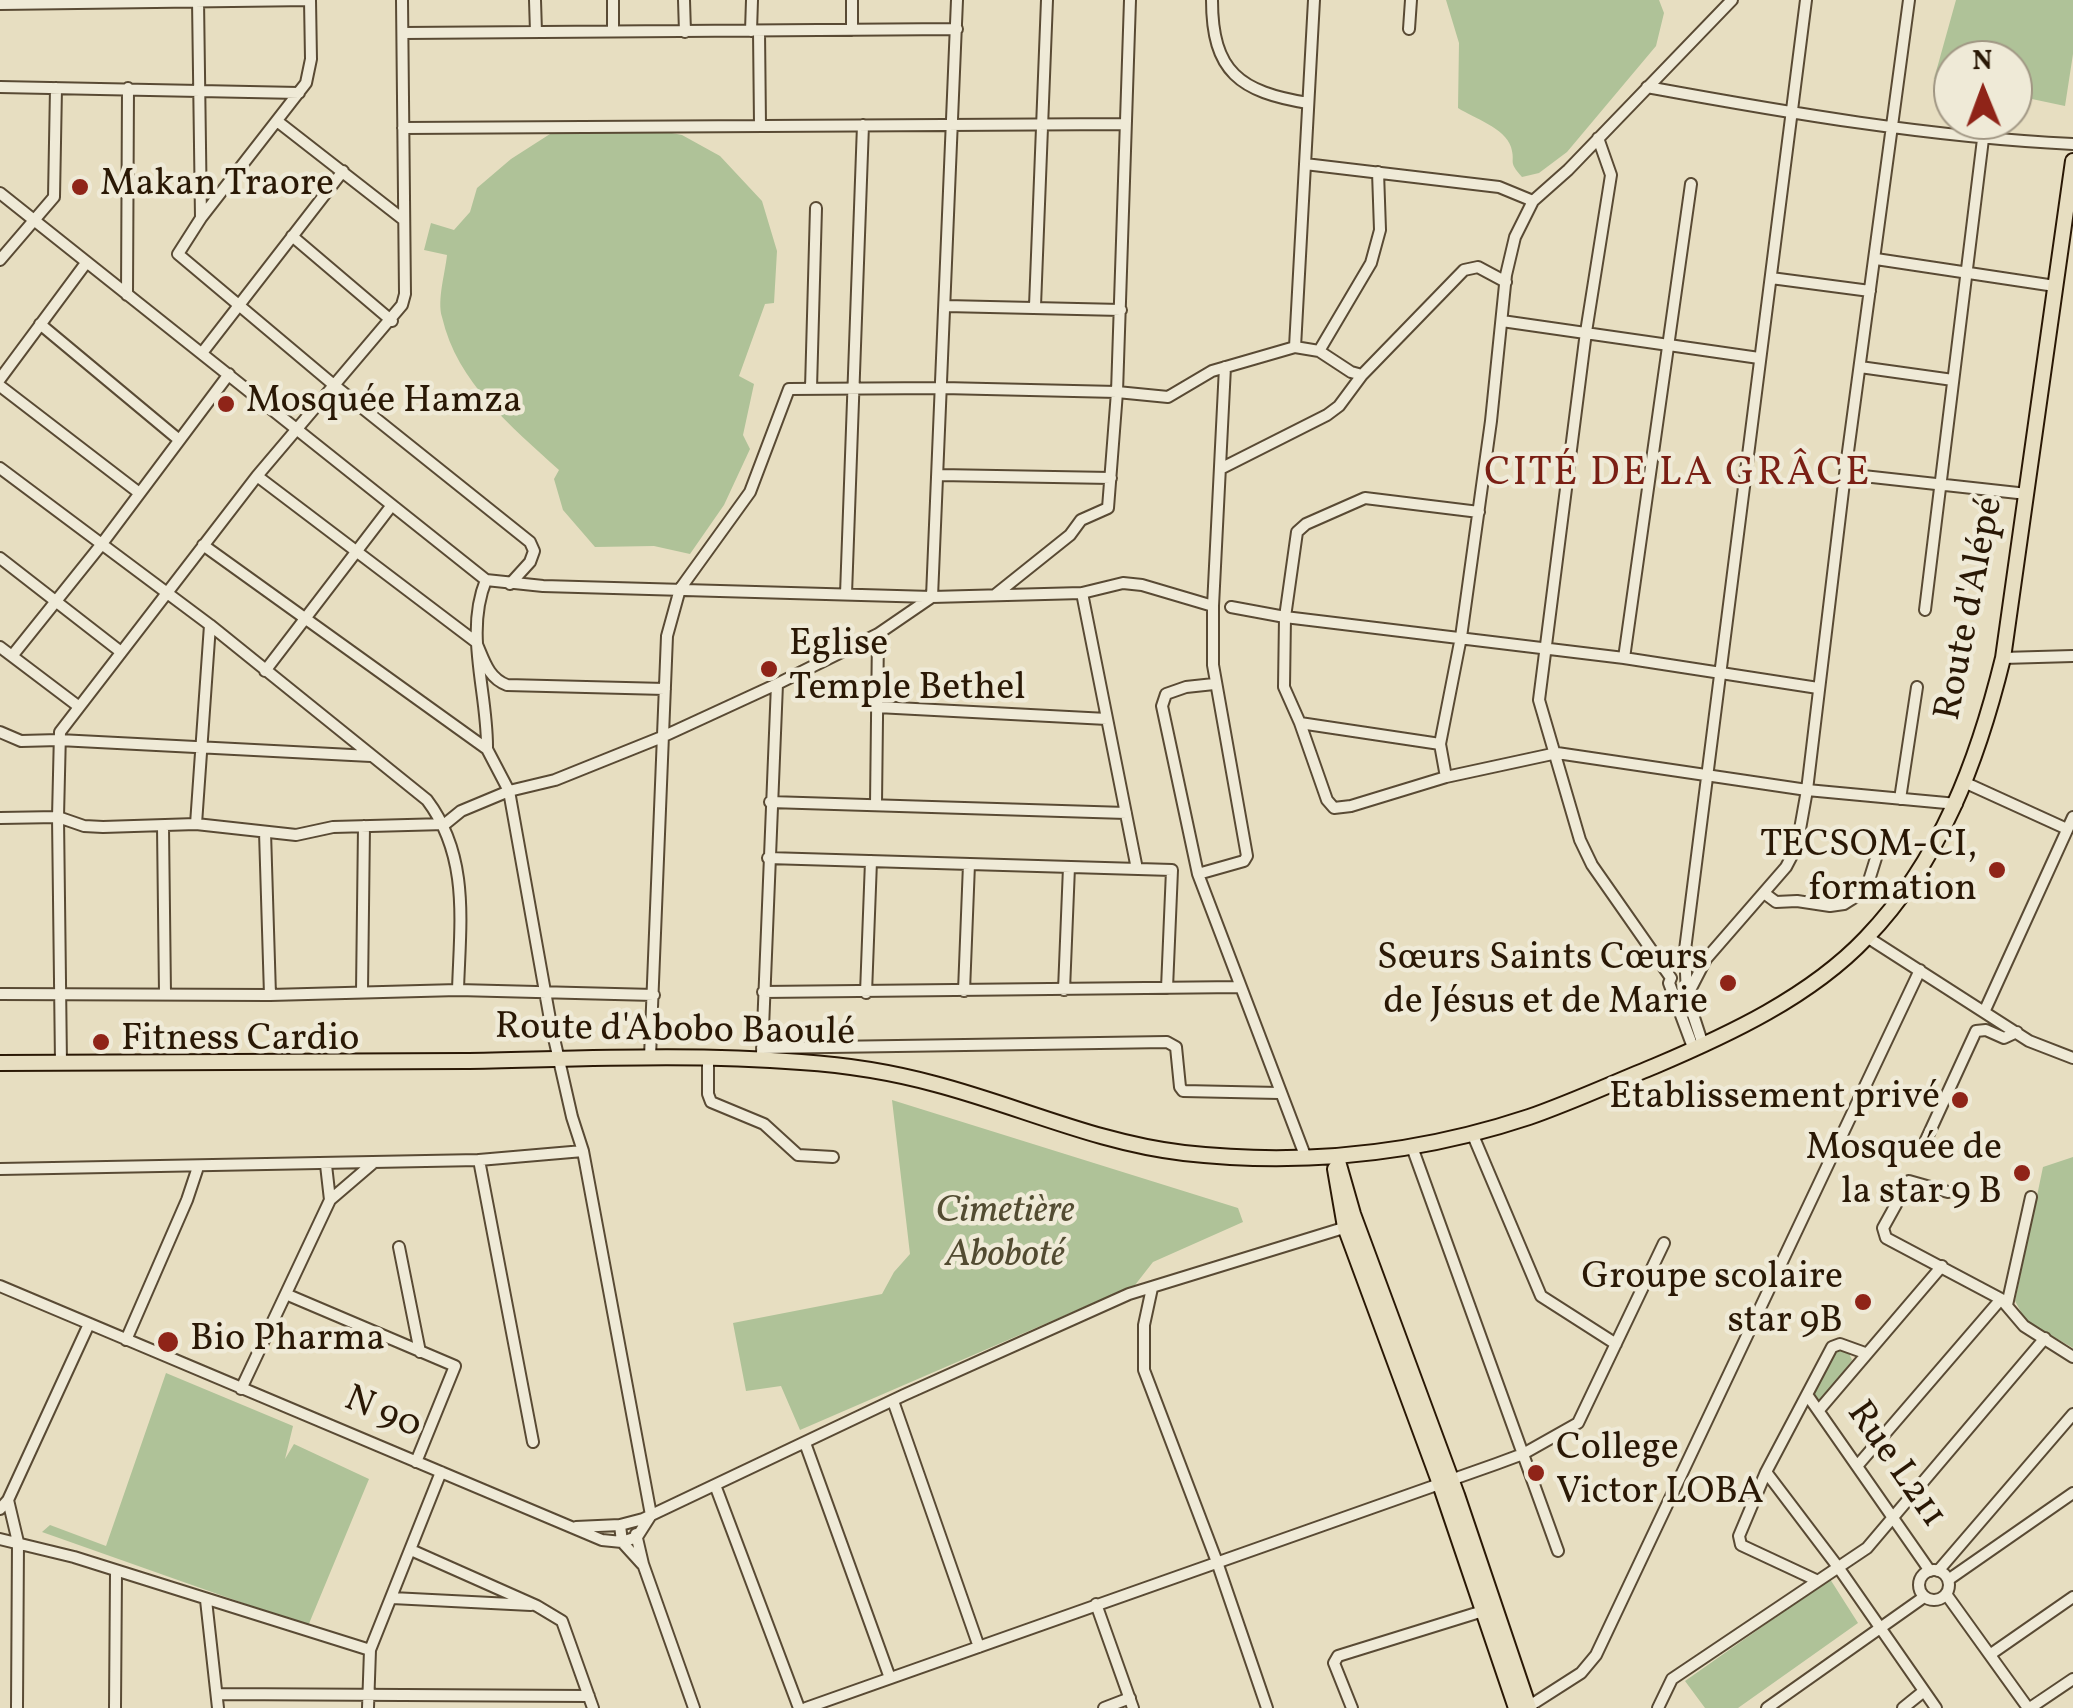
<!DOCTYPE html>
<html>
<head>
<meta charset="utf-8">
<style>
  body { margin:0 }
  #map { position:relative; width:2073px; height:1708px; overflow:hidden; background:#e7dec1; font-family:Vollkorn,serif }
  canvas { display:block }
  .north { position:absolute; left:1933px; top:40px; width:100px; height:100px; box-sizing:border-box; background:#efead7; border:2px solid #a09683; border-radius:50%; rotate:359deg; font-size:28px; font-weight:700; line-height:40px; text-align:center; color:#2a1805 }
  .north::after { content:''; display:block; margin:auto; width:35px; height:45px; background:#8f2418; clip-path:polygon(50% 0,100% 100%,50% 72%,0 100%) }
</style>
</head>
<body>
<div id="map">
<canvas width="2073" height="1708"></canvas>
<div class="north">N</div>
</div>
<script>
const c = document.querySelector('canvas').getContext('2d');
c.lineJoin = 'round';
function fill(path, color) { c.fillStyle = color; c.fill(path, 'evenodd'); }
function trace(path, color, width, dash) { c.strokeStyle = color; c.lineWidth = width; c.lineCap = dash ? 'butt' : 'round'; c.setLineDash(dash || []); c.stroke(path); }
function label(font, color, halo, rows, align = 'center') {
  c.font = font + ' Vollkorn,serif'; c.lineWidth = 9; c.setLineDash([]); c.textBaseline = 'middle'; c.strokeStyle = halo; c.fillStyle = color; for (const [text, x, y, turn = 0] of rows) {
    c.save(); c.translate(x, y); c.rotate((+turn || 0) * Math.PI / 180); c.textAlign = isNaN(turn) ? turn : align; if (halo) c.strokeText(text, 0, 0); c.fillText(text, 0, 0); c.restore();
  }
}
fill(new Path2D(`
  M1446,0H1659L1664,13L1656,46L1567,152L1539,173L1522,177C1507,160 1516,164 1511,147C1505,128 1474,118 1458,108L1459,43Z
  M1956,0H2073V54L2065,106L2013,95V60H1953V83L1934,79Z
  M611,121L682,135L720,156L762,201L777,251L774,303L765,304L739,376L754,384L743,435L750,449L724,505L690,554L654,546L595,547L563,510L554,479L559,470C512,427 457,383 442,317C437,300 445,274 447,255L424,250L431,223L454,230L470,212L477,188L511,159L550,134Z
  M892,1100L1238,1208L1243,1222L1153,1262L1135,1285L800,1430L781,1386L746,1391L733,1323L882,1294L894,1272L910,1254Z
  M2073,1157V1348L2026,1321L2015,1301L2043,1167Z
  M1834,1348L1849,1353L1852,1360L1819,1405L1812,1395Z
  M166,1373L293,1426L285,1459L294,1444L369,1479L308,1626L42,1532L50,1525L106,1546Z
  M1830,1579L1858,1623L1738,1708H1705L1685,1681Z`), '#afc298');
const minor = new Path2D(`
  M198,0L201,218
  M310,0L311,59L306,83L201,218L178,254L335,386L530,542L534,551L530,562L510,584
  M535,0L536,32
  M613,0V31
  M684,0L685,32
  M852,0V30
  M1212,0C1212,72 1240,92 1308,103
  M0,4L310,0
  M1409,29L1411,0
  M751,31L752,0
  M759,31L760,125
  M403,33L957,29
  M0,87L299,93
  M1647,87C1789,113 1929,137 2073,144
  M277,121L404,220
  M403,128L1125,124
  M1598,138L1611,175L1586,332L1539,700L1580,840L1592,865L1671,978L1669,983L1694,1050
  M1305,164L1499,187L1533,201
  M0,193L486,580L543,586L932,597L1082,593L1123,583L1142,585L1213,606
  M292,236L392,321
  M1876,259L2055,286
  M0,260L54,197L56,88
  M1771,278L1870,291
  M127,295L128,88
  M946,306L1121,310
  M1035,306L1047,0
  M1502,321L1759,358
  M40,324L178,439
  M1295,347L1314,0
  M1319,351L1371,263L1380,230L1378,172
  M202,353L343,171
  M1860,367L1953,380
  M0,379L86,263
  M0,386L138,492
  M811,388L816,208
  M0,468L210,625L427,800C470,857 460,923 458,990
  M1222,468L1327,415L1339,406L1362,375
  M1845,474L2027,494
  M939,475L1111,478
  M257,476L476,642C484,660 488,678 507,685L665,689
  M1479,512L1365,498L1306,524L1297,532L1285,617L1284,687L1300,723L1440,744L1446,777L1557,753L1807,790L1957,804
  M203,545L487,749L509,791L551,1025L572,1117L583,1151L651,1515L637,1537
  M0,558L121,652
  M486,580C464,634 488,693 487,749
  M1082,593L1137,869
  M846,594L863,125
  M995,595L1070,535L1081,520L1108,508L1117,392L1168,397L1212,371L1295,347L1319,351L1351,372L1362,375L1464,270L1478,267L1506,282
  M1231,607L1285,617L1624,658L1818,688
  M1925,610L1983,139
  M0,647L78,706
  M12,656L101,545L229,374
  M1624,658L1691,184
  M2003,658L2073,656
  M265,671L392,505
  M1214,684L1186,687L1166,694L1162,706L1198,874L1241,987
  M877,707L1107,719
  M1300,723L1327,800L1334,808L1351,806L1446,777
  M0,732L21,741L59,740L371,756
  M1440,744L1461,637L1491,421L1506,275L1515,237L1533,201L1568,170L1732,0
  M1966,783L2067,829
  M1900,799L1917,687
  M770,802L1126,813
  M876,804L878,634
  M0,818L58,817L84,826L103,827L196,824L296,835L333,827L445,824L461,811L509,791L555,780L662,737L777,684L878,634L932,597L957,0
  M196,824L210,625
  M163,827L165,994
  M265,832L270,995
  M768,858L1172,870L1167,988
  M1198,874L1244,861L1247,856L1213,665V606L1225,367
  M1764,893L1776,902L1797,901L1830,906L1844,904L1866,890L1876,858
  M1867,937L2029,1041L2073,1058
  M1064,990L1069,867
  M362,991L364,826
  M964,991L969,864
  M763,992L1241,987L1306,1158
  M866,993L871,861
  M0,994L270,995L458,990L654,995
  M1678,1003L1687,996L1706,959L1786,867L1797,846L1807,790L1845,474L1909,0
  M1985,1010L2073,817
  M1703,1045L1687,996L1685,950L1806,0
  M762,1048L1167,1042L1176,1047L1180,1087L1183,1091L1279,1093
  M762,1053L777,684
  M650,1057L667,636L680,589L750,492L789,389L943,388L1117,392L1130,0
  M708,1059V1094L711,1102L764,1124L798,1155L833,1157
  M61,1063L58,817L60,732L257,476L402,305L405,294L402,0
  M1472,1133L1541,1296L1616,1344
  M1925,1142L1976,1031L1986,1030L2004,1038L2017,1032
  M1412,1147L1558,1551
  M479,1160L533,1442
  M326,1165L330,1200
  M0,1169L479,1160L583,1151
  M1948,1192L1909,1181L1883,1228L1886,1238L2001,1299L2024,1326L2073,1357
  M399,1247L420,1352
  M0,1286L602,1540L622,1542L637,1537
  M1152,1288L1144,1325V1370L1217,1562L1267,1708
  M288,1295L455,1366L416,1462
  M2007,1305L2031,1197
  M126,1340L187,1200L198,1167
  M241,1389L330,1200L372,1164
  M1808,1396L1930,1571
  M893,1401L979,1647
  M1819,1410L1942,1266
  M805,1443L890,1678
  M1858,1465L2001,1299
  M1766,1472L1838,1567L1936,1708
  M715,1485L799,1708
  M8,1500L18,1542L17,1708
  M0,1509L8,1500L89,1324
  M620,1525L622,1542L642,1564
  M576,1527L620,1525L643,1519L904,1395L1129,1294L1350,1226
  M636,1534L643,1564L694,1708
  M0,1539L74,1557L370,1650
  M411,1550L537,1606L562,1621L593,1708
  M1919 1585a15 15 0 1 1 30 0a15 15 0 1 1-30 0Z
  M1938,1571L2073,1414
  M1816,1580L1741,1545L1739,1536L1766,1472L1832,1347L1840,1344L1865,1353
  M1948,1580L2073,1493
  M1946,1594L2028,1708
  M392,1598L531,1605
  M206,1600L218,1708
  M1096,1604L1133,1708
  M1991,1654L2073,1597
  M218,1694L589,1696
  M1528,1707L1581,1673L1596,1655L1920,970
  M115,1708L116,1573
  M368,1708L370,1650L441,1472
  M806,1708L1496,1464L1523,1454L1578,1423L1664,1243
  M1104,1708L1130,1698
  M1352,1708L1334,1663L1338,1656L1483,1611
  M1658,1708L1672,1679L1867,1548L2045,1338
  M1767,1708L1924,1597
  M1903,1708L1924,1691
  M2030,1708L2073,1679`);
const major = new Path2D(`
  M0,1063C154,1062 309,1062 463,1061C575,1059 689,1053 801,1062C846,1065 891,1072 935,1084C1019,1106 1097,1143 1184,1153C1301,1166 1418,1154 1529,1117C1572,1102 1613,1083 1655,1066C1728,1035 1810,997 1866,938C1941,860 1978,760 2003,658L2073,161
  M1337,1158L1353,1214L1457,1495L1529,1708
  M1335,1169L1345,1227L1440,1484L1516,1708`);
trace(minor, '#594a34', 14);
trace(major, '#2a1805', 18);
trace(minor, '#efead7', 10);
trace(major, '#e7dec1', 14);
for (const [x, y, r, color] of [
  [80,187,10,"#8f2418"],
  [226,404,10,"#8f2418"],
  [769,669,10,"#8f2418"],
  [1997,870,10,"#8f2418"],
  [1728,983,10,"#8f2418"],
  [101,1042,10,"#8f2418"],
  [1960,1100,10,"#8f2418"],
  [2022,1173,10,"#8f2418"],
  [1863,1302,10,"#8f2418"],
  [168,1342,12,"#8f2418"],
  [1536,1473,10,"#8f2418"]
]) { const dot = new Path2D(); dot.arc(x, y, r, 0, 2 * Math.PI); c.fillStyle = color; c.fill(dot); trace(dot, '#efead7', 4); }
label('38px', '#2a1805', '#efead7', [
  ["Makan Traore",100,187],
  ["Mosquée Hamza",246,404],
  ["Eglise",789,647],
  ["Temple Bethel",789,691],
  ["TECSOM-CI,",1977,848,"right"],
  ["formation",1977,892,"right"],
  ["Sœurs Saints Cœurs",1708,961,"right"],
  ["de Jésus et de Marie",1708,1005,"right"],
  ["Fitness Cardio",121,1042],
  ["Etablissement privé",1940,1100,"right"],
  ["Mosquée de",2002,1151,"right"],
  ["la star 9 B",2002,1195,"right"],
  ["Groupe scolaire",1843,1280,"right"],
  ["star 9B",1843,1324,"right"],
  ["Bio Pharma",190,1342],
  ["College",1556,1451],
  ["Victor LOBA",1556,1495]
], 'left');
label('38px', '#2a1805', '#efead7', [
  ["Route d'Alépé",1972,609,-79],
  ["Route d'Abobo Baoulé",675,1033,1],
  ["N 90",382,1415,23],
  ["Rue L211",1894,1466,55]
]);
label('italic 38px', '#524b31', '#efead7', [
  ["Cimetière",1005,1214],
  ["Aboboté",1005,1258]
]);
c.letterSpacing = '2.5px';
label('40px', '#7a1f14', '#efead7', [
  ["CITÉ DE LA GRÂCE",1678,477]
]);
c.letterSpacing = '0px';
</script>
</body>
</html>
